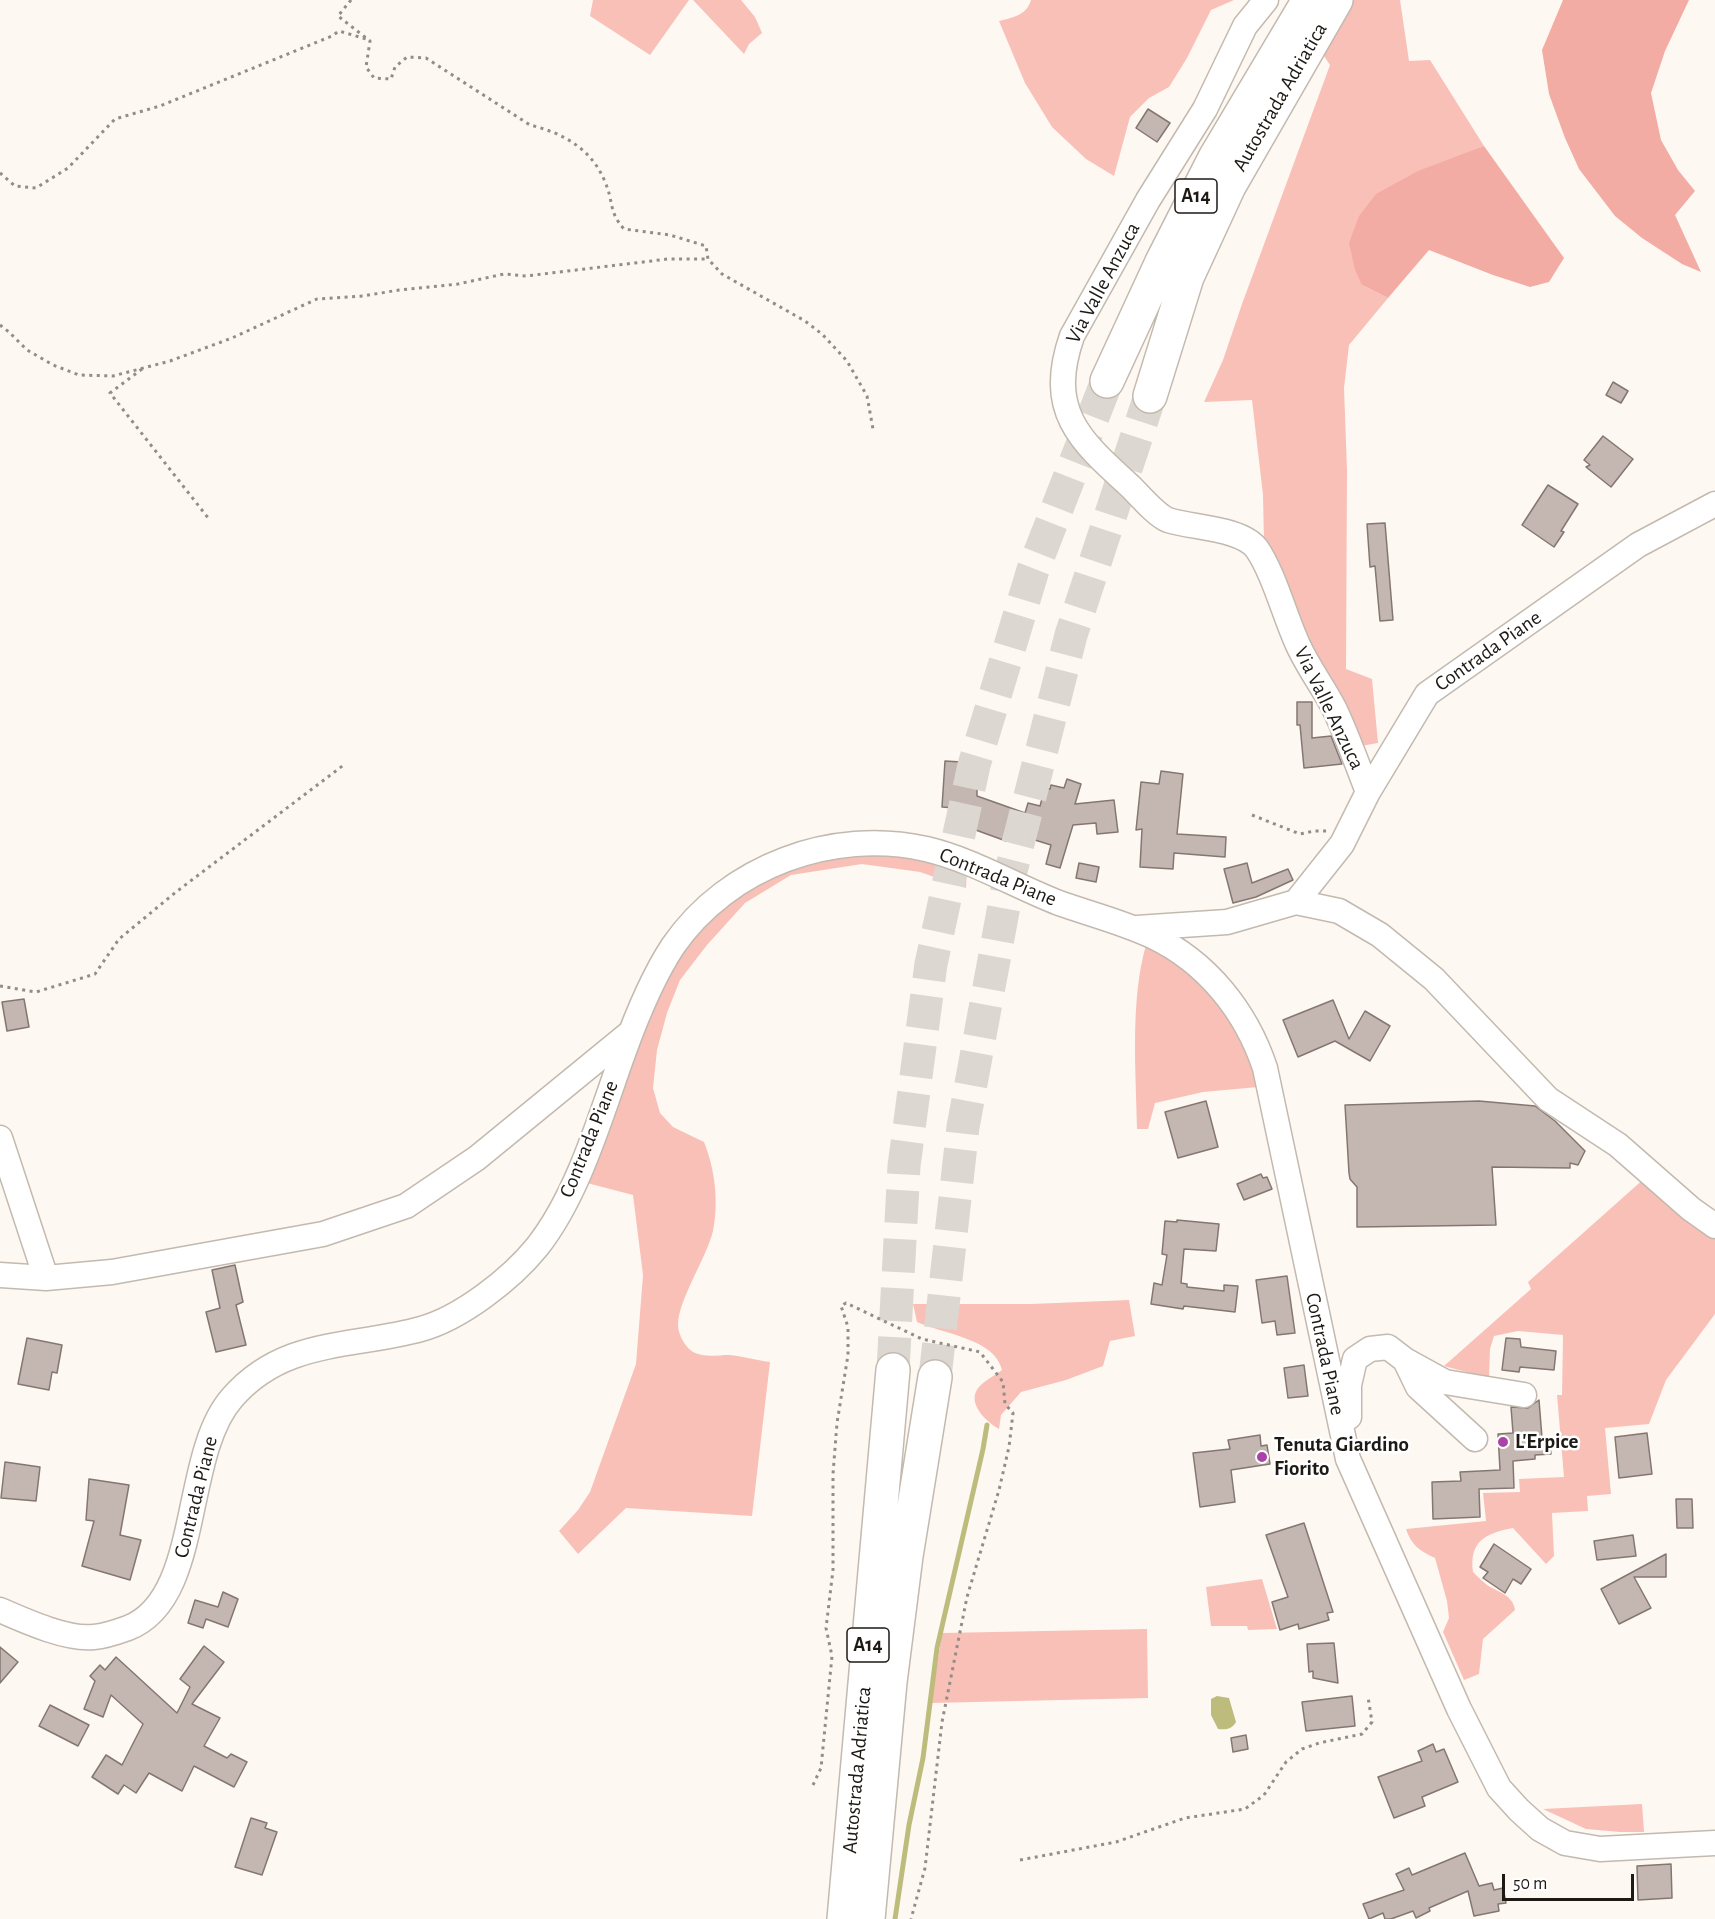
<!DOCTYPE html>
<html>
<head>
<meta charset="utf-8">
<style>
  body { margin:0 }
  #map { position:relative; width:1715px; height:1919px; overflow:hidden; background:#fef8f2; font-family:"Alegreya Sans",sans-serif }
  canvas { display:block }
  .scale { position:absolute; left:1502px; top:1874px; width:132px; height:27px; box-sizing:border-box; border:3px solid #1d1a16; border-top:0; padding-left:8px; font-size:18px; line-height:21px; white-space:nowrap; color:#1d1a16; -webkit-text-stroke:4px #fff; paint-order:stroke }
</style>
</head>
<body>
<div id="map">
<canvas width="1715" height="1919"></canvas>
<div class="scale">50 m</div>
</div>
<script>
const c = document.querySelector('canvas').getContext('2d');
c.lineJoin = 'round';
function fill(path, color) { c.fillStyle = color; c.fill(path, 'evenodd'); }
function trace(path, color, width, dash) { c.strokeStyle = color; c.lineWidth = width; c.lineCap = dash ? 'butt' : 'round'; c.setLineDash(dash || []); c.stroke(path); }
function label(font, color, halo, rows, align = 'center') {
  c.font = font + ' "Alegreya Sans",sans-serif'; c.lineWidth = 5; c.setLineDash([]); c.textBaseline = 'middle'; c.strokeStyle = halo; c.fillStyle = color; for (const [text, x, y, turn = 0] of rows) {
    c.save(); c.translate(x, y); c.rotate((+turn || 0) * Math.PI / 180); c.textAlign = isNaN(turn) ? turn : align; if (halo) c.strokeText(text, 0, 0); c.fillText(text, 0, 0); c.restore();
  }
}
fill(new Path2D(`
  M593,0H689L650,55L590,16Z
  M693,0H741L755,17L762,33L749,44L744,54Z
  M1031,0H1234L1211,10L1187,58L1169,87L1149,98L1130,117L1114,176L1086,159L1052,127L1025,83L999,21C1012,18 1027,15 1031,0Z
  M1353,0H1400L1409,61L1430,60L1484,146L1463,156L1362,285L1388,298L1349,345L1344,388L1347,470L1346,669L1372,679L1378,743L1355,747L1264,542L1263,495L1252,400L1204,402L1223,360L1242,304L1330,65L1322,53Z
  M851,847L967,868L966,888L920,872L862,864L791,875L745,903L707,945L680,980L667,1013L657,1050L653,1088L660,1113L673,1127L704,1142C715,1169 719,1202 713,1231C706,1259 678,1300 678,1325C678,1334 685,1347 693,1352C705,1358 717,1355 729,1355C742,1356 756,1360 770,1362L752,1516L626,1508L578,1554L559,1531L578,1510L590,1492L636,1364L643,1275L633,1195L587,1183L643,1021L675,950L760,875Z
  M1146,945L1183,964L1227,1011L1252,1061L1258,1087L1203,1092L1155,1103L1148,1129H1137C1136,1071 1130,1001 1146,945Z
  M1646,1177L1715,1229V1314L1666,1380L1649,1424L1605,1428L1611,1494L1587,1496L1588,1511L1552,1513L1554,1556L1546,1564L1513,1528C1486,1533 1469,1541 1473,1572C1477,1576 1482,1581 1487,1585C1498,1592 1513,1595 1515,1610L1483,1639L1479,1674L1464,1680L1443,1632L1449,1618L1447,1601L1435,1558C1420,1551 1411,1545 1406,1529L1486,1521L1483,1493L1520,1492L1519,1479L1564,1477L1557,1395H1562L1563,1335L1518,1331L1494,1336L1490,1349L1489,1378L1444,1366L1531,1289L1528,1282Z
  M1129,1300L1135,1336L1110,1341L1103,1366L1066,1380L1021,1392L1001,1415L999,1429C985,1421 963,1400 982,1384C987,1379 996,1375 1002,1370C995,1339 944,1334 917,1322L913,1304H1031Z
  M1262,1579L1277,1629L1248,1630L1247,1626H1211L1206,1587Z
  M1147,1629L1148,1698L931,1703L942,1633Z
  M1642,1804L1644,1832H1620L1586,1829L1543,1809Z`), '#f9c0b8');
fill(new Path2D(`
  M1563,0H1689L1665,51L1651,93L1661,140L1678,170L1695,191L1675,215L1701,272L1682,264L1642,238L1615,216L1579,169L1565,138L1549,94L1542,50Z
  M1484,146L1564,258L1549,282L1530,287L1493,275L1429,250L1388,298L1362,285L1355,270L1349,243L1359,216L1376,194L1418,171Z`), '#f3aca3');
fill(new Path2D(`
  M1217,1696L1229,1698L1236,1722C1232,1729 1226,1730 1218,1729L1211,1715V1699Z`), '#bebc7c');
trace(new Path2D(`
  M895,1919L909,1825L923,1758L937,1648L983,1449L987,1425`), '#bebc7c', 5);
const building = new Path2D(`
  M1148,109L1170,123L1157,142L1136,128Z
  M1613,382L1628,391L1621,403L1606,395Z
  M1603,436L1633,459L1611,487L1586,467L1590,465L1584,460Z
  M1548,485L1578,504L1561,531L1564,532L1554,547L1522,525Z
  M1385,523L1393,620L1380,621L1375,566L1370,567L1367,524Z
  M1297,702H1312V738L1331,736L1342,764L1304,768L1300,725H1297Z
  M945,761L977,763V796L1025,813L1028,803L1040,806L1045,788L1050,789L1051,785L1064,788L1067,779L1081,784L1075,804L1114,800L1118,832L1097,834L1096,823L1073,825L1060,868L1046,864L1051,845L1009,832L1006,841L973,829L979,810L942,807Z
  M1161,771L1183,774L1177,834L1226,837L1225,857L1174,853L1173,869L1140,867L1142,829L1136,830L1141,782L1159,784Z
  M1079,863L1099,867L1096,882L1076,878Z
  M1247,863L1252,883L1288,869L1293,880L1256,897L1233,903L1224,869Z
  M24,999L29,1027L7,1031L2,1002Z
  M1333,1000L1349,1039L1365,1011L1390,1026L1370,1061L1335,1041L1298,1057L1283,1020Z
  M1206,1101L1218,1147L1178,1158L1165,1112Z
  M1479,1101L1535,1106L1555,1121L1585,1151L1578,1165L1570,1163V1168L1492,1167L1496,1225L1357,1227V1187L1350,1179L1349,1173L1345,1105Z
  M1261,1174L1263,1178L1267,1177L1272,1189L1244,1200L1237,1184Z
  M1177,1220L1219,1224L1216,1251L1184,1249L1181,1283L1187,1284V1287L1224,1291V1285L1238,1286L1235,1312L1184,1306L1183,1309L1151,1304L1154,1283L1162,1285L1167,1255L1162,1254L1165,1221L1177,1222Z
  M235,1265L243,1302L236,1305L246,1345L216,1352L206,1312L220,1308L212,1270Z
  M1287,1276L1295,1333L1277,1335L1275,1321L1262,1323L1256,1280Z
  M27,1338L62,1345L57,1373L52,1372L49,1390L18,1384Z
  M1506,1338L1520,1339L1521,1347L1556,1351L1554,1370L1520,1367L1519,1372L1502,1370Z
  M1304,1365L1308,1396L1288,1398L1284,1368Z
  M1539,1400L1542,1438H1549L1551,1454L1535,1455V1459L1513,1461L1514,1488L1479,1489L1480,1517L1433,1519L1432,1482L1461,1481L1460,1472L1500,1470L1498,1434L1513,1433L1511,1407L1528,1408Z
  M1647,1433L1652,1474L1619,1478L1615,1437Z
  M1260,1435L1261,1446L1267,1445L1270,1464L1231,1470L1235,1502L1200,1507L1193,1453L1230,1449L1228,1440Z
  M5,1462L40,1467L36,1501L1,1498Z
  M89,1479L129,1485L120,1535L141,1540L130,1580L82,1566L94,1521L86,1520Z
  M1676,1499H1692L1693,1528H1677Z
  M1304,1523L1333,1612L1327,1613L1329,1620L1299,1629L1298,1624L1280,1630L1272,1602L1288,1597L1266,1535Z
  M1633,1535L1636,1556L1597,1560L1594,1541Z
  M1494,1544L1531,1569L1521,1584L1513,1579L1505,1593L1483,1578L1488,1572L1480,1567Z
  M1666,1554V1577H1634L1651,1608L1619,1624L1601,1589Z
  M223,1592L238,1599L228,1627L206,1619L203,1628L188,1623L195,1600L218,1607Z
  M1334,1643L1338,1683L1313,1678V1671L1309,1672L1307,1644Z
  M204,1646L224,1662L192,1704L220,1718L204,1746L227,1758L231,1754L247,1762L234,1787L194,1766L182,1791L149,1773L136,1793L124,1785L118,1794L92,1777L106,1755L122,1765L143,1724L111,1695L103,1717L84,1709L95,1681L90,1676L100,1665L105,1670L116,1657L177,1713L190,1687L180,1679Z
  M0,1647L18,1662L0,1683Z
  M1352,1696L1355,1726L1306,1731L1302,1702Z
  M50,1705L89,1725L78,1746L39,1726Z
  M1246,1735L1248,1749L1233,1752L1231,1738Z
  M1433,1744L1436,1752L1444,1749L1458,1782L1422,1797L1425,1806L1394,1818L1378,1777L1422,1761L1418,1751Z
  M251,1818L267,1823L265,1828L277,1832L262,1875L235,1867Z
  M1465,1853L1479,1886L1492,1883L1494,1890L1503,1888L1506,1903L1498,1904L1499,1911L1474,1916L1468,1891L1429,1908L1430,1911L1416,1918L1413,1911L1391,1919H1385L1383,1913L1369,1919L1363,1904L1404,1890L1396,1874L1409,1868L1412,1875Z
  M1671,1864L1672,1898L1638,1900L1637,1866Z`);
fill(building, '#c4b7b1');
trace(building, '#847772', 1.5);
trace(new Path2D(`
  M893,1370L904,1166L931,964L974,765L1033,570L1107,381
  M935,1377L963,1127L1009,879L1071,635L1150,396`), '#dcd7d1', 33, [33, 16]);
const minor = new Path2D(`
  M1266,0L1245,26L1205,109L1148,200L1072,336C1046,411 1079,440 1131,487C1140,496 1157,516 1168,520C1193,528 1242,528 1257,549C1274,574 1285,617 1298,645C1308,667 1323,687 1334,708C1347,735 1357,764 1368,792
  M1296,902L1339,911L1380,935L1434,979L1548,1099L1618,1145L1691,1209L1715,1226
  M1137,928L1227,922L1296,902L1342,844L1368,792L1427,694L1638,545L1715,504
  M0,1138L46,1278
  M0,1275L46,1278L112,1272L323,1234L406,1206L477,1158L631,1032
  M1405,1360L1418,1387L1475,1439
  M1349,1417V1385L1355,1359L1370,1349L1388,1347L1405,1360L1445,1382L1524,1395
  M0,1610C25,1621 67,1640 94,1637C106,1636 117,1632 128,1628C203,1599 181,1456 232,1398C284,1338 353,1348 421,1329C461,1318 511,1279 537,1247C579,1194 601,1114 624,1051C637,1015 652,978 673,946C728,866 833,828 926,849C973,860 1015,886 1059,903C1090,914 1122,922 1152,936C1207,962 1246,1011 1265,1068L1348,1459L1459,1709L1499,1788L1519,1810L1540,1829L1565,1843L1600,1849L1715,1843`);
const highway = new Path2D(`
  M1107,381L1162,262L1215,158L1309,0
  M1150,396L1187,277L1229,186L1336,0
  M844,1919L893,1370
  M868,1919L890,1682L906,1556L935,1377`);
trace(minor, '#c3b9af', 27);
trace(highway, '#c3b9af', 36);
trace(new Path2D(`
  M351,0L338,16L370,41L366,67L374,78L391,79L395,67L407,57L426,58L530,125C563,133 592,149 605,182C614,202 608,211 624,229L670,235L706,246L708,259L722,274L805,321L822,334L847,361L867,396L873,429
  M0,173L15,186L36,188L68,168L115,119L160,106L332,36L339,31L366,39
  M0,325L9,332L27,350L53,365L79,375L113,376L170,361L232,338L317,299L363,296L399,290L458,284L504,274L526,276L668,259H708
  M142,369L110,393L209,519
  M1252,815L1300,834L1314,831H1327
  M0,986L36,992L95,974L119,939L176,892L345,764
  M813,1785L821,1768L832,1656L826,1628L833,1570V1474L837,1423L848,1355V1327L841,1306L846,1303L922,1339L980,1352L1003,1382L1005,1404L1013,1413L1009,1447L999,1490L967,1597L942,1722L925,1868L911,1919
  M1020,1860L1116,1842L1185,1818L1245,1809L1264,1795L1286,1762L1302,1749L1319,1743L1362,1734L1372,1722L1368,1697`), '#918d88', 3, [3, 4.5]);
trace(minor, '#fff', 24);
trace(highway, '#fff', 33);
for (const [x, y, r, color] of [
  [1503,1442,6,"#aa43a8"],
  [1262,1457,6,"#aa43a8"]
]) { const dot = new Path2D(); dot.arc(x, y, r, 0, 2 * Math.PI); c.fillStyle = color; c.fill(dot); trace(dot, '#fff', 2); }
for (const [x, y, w] of [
  [1196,196,42],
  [868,1645,42]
]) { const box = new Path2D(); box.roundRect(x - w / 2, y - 17, w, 34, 4.5); c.fillStyle = '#fff'; c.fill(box); trace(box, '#1d1a16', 1.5); }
label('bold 20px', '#1d1a16', null, [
  ["A14",1196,196],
  ["A14",868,1645]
]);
label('21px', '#1d1a16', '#fff', [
  ["Autostrada Adriatica",1280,97,-60],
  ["Via Valle Anzuca",1103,283,-62],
  ["Contrada Piane",1488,651,-35],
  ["Via Valle Anzuca",1329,708,64],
  ["Contrada Piane",998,877,22],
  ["Contrada Piane",589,1139,-68],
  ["Contrada Piane",1325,1354,78],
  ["Contrada Piane",196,1497,-76],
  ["Autostrada Adriatica",857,1770,-85]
]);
label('bold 21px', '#1d1a16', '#fff', [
  ["L'Erpice",1515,1442],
  ["Tenuta Giardino",1274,1445],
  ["Fiorito",1274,1469]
], 'left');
</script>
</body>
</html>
